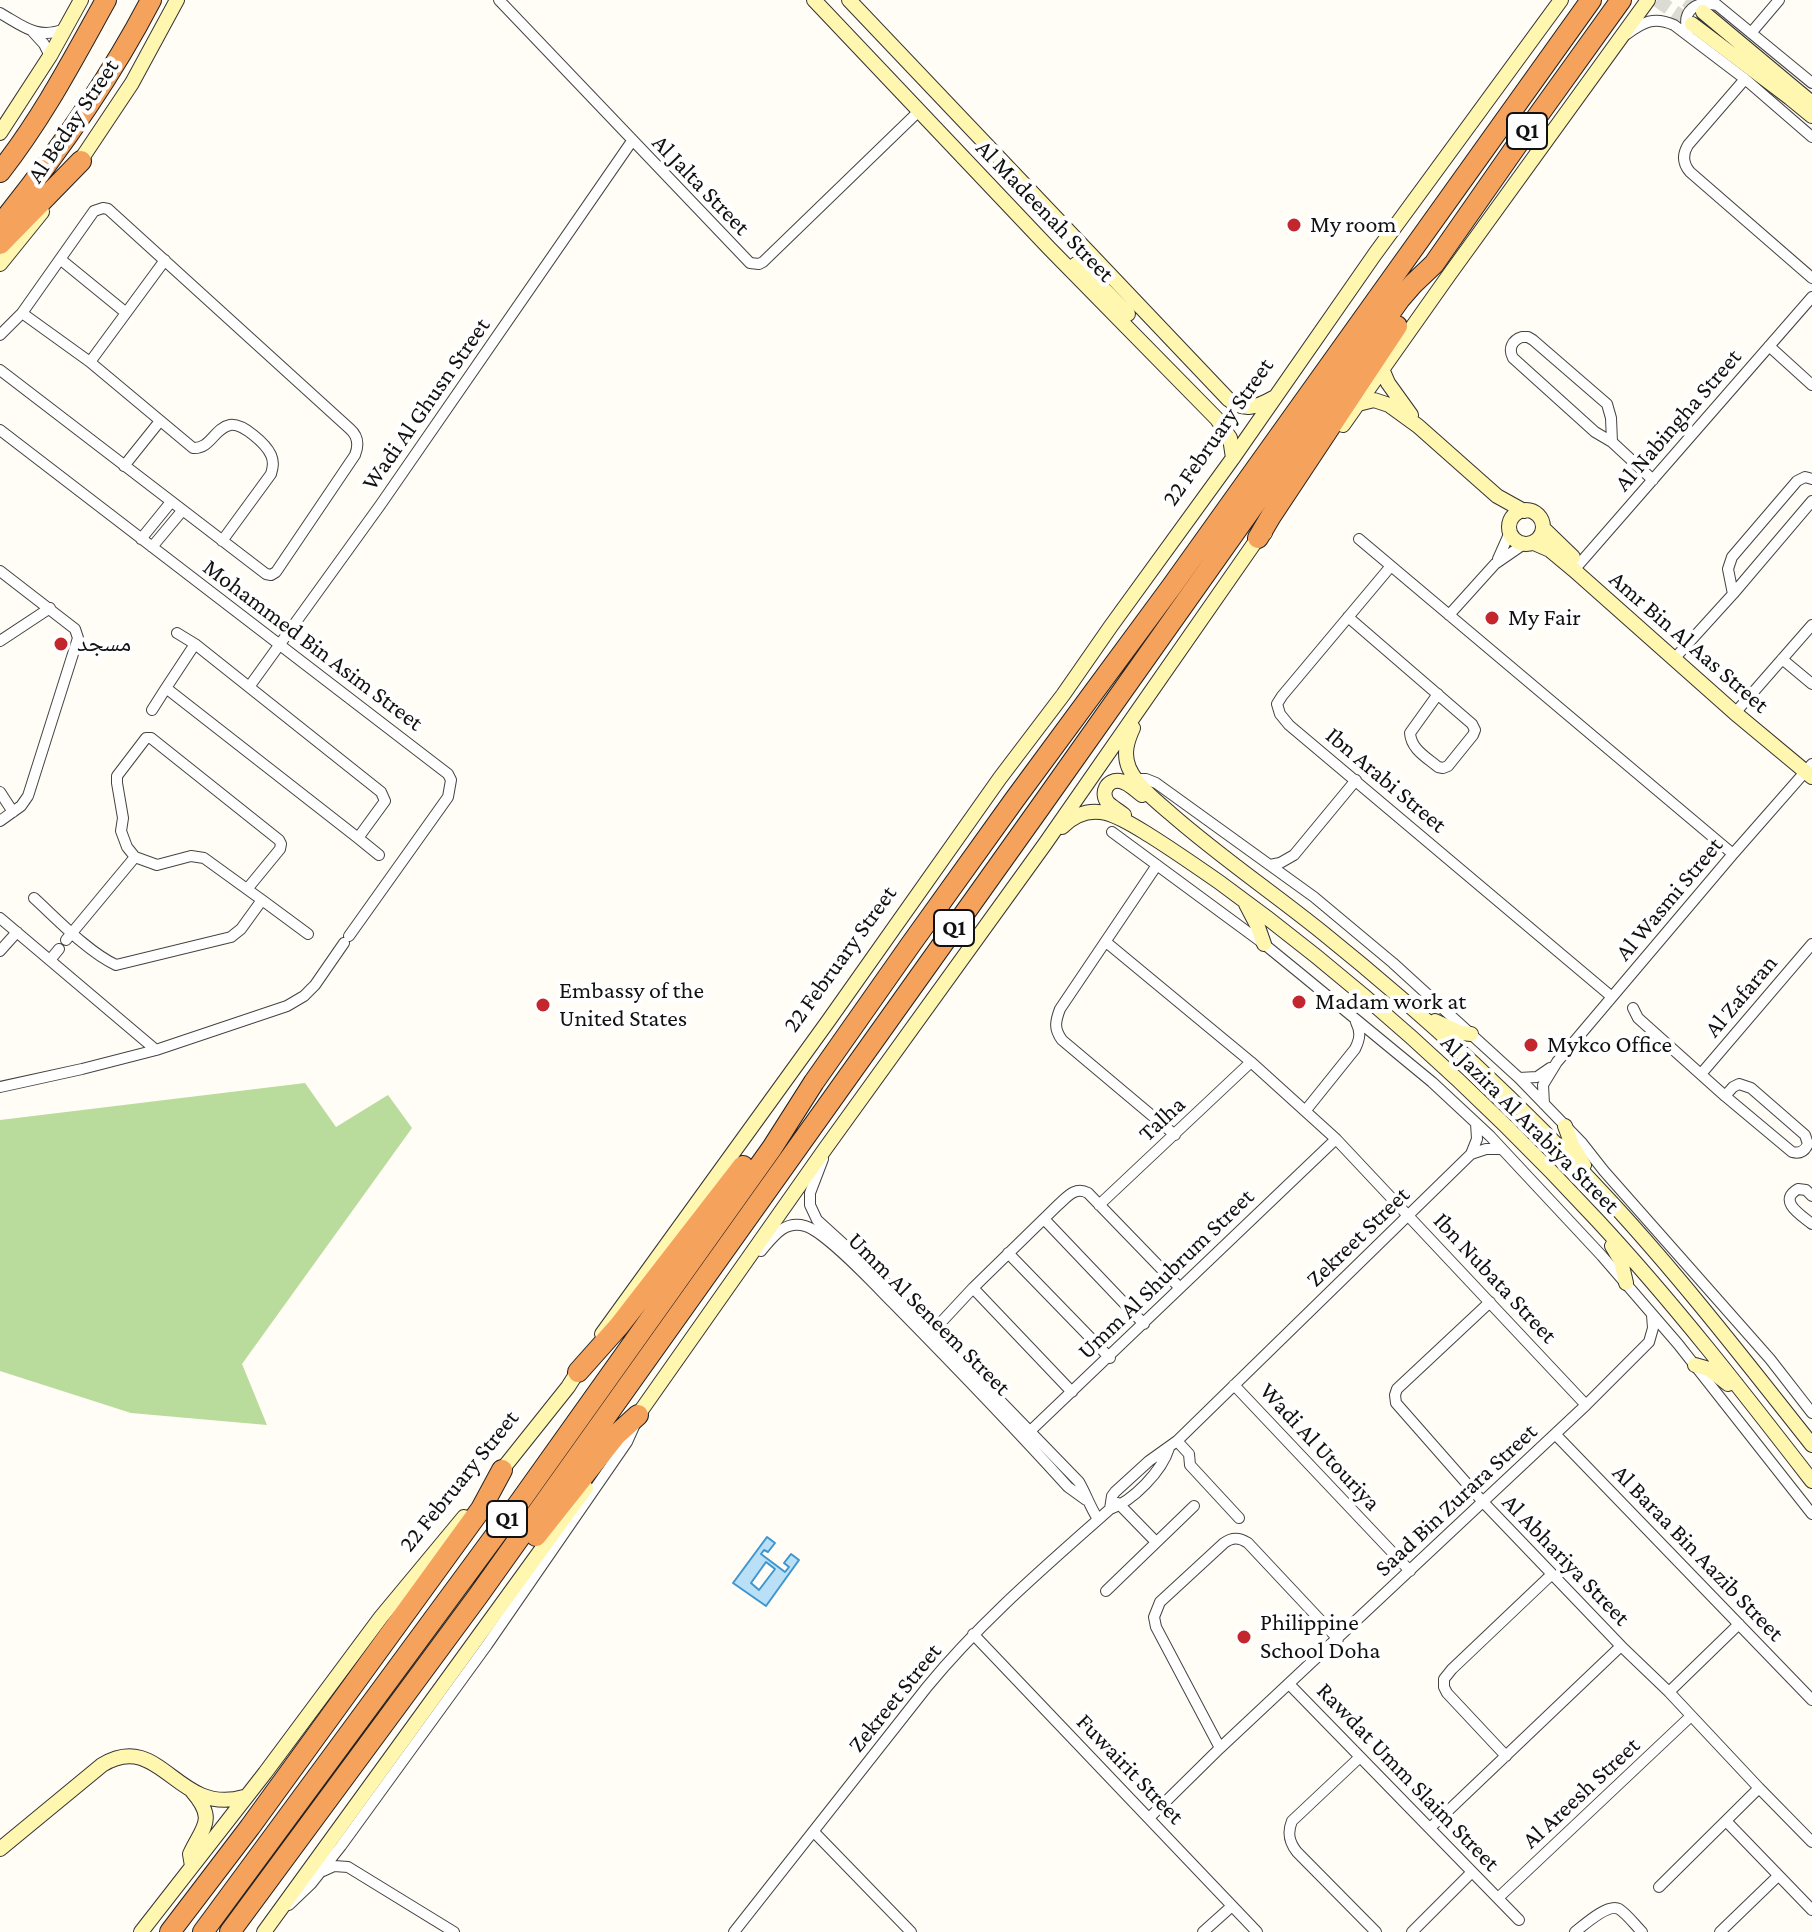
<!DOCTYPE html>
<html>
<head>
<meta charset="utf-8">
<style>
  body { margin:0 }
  canvas { display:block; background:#fffdf5 }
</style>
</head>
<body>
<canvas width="1812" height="1932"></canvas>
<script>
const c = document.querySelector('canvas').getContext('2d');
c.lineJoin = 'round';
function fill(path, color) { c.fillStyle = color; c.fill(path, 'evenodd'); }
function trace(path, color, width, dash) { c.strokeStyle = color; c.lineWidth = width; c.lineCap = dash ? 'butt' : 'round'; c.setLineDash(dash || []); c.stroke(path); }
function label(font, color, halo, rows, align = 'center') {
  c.font = font + ' "Crimson Pro","Noto Naskh Arabic",serif'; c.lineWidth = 8; c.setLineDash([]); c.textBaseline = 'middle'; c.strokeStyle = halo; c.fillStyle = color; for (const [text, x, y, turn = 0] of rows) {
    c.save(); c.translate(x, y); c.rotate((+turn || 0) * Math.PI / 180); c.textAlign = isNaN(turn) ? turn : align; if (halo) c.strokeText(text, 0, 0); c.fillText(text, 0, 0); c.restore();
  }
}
fill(new Path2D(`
  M305,1083L336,1127L388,1095L412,1128L242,1364L267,1425L131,1413L0,1371V1120Z`), '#b9dc9c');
const water = new Path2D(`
  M767,1537L775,1543L768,1552L764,1550L761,1554L785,1572L789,1567L784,1563L791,1554L799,1560L766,1606L733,1583ZM766,1562L775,1569L759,1590L751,1583Z`);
fill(water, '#b9e0f7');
trace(water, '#3f96cf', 2);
trace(new Path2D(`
  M1657,0L1692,24
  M1686,0L1703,12`), '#dbdad3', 14, [14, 7]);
const street = new Path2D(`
  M499,0L750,263L759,264L763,262L919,111
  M1711,0L1812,83
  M0,13C23,26 37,40 65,29
  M33,32L44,44L50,56
  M1688,32C1681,11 1696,0 1716,5
  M1751,33L1779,0
  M1627,34C1643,22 1654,16 1674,25L1745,79L1812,137
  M1745,79L1688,145C1682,155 1683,164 1690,172L1812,278
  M60,259L125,312
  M22,313L90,362L193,448C211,449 214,428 230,425C243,423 266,444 271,455C274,462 273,467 271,474L222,541
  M0,335L22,313L94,211L103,208L108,209L350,429C358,436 359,445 355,455L276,572L271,575L266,574L0,370
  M1522,337H1528L1533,340L1607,404L1611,418L1612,442L1595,432L1513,358C1508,349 1512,340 1522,337Z
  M1769,346L1812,385
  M90,362L165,260
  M0,430L448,774L451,780L448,797L349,936
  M1612,442L1653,480
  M124,466L160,421
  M1812,479L1805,477L1797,481L1732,557L1728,569L1733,594L1812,501
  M141,539L171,502
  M1359,539L1733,854
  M152,547L182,511
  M1498,559L1510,532
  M1391,566L1282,696L1277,704L1280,714L1289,725L1612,997
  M1574,570L1812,297
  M0,571L75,629L78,638L28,796L21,806L0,821
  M1449,615L1495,564L1524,544
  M1348,617L1472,724L1475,730L1473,735L1448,766L1443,768L1438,767C1426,757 1411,749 1410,733L1438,694
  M177,633L195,644
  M0,641L50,608
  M195,644L381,792L385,801L358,838L166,688Z
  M1674,659L1733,594
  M1782,659L1812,684
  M249,687L381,504L632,141
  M152,710L166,688
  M1735,713L1812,625
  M1136,779H1146L1156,783L1314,897L1393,963L1519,1078L1582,1143L1604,1171L1770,1359L1812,1413
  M0,792L13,812
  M1112,832L1264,944L1302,975L1432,1082L1490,1136L1602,1256L1678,1344L1812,1514
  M358,838L379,855
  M1157,865L1060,1009C1055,1022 1054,1029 1062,1040L1175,1135
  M1270,865L1280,863L1294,855L1356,780
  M34,898C57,919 88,952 116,965L231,937L241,929L262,900L204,858L191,856L157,865L135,857L127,847L121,831L123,818L117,783V776L146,738H151L279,840L281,844L280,849L248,888
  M262,900L308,934
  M0,918L156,1050
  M66,940L135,857
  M1106,942L1251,1062L1336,1139L1586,1405
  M0,951L17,932
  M50,960L59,949
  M1633,1008L1638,1018L1725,1096
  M1701,1074L1812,944
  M1519,1078L1537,1077L1550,1068
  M1739,1084L1751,1088L1805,1135L1808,1144C1805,1151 1800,1154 1792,1152L1725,1096L1733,1087Z
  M0,1087L82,1069L156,1050L287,1006L304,996L315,985L344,943
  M1544,1104L1543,1085L1557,1062L1733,854L1812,764
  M1306,1110L1355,1049C1360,1039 1361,1032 1356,1022
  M1471,1154L1486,1149H1502
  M823,1159L810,1193V1205L817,1220L883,1280L1079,1482C1086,1494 1090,1507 1098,1519
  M1812,1196L1806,1190L1798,1189C1777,1201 1801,1215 1812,1224
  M1099,1205L1251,1062
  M1044,1219L1144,1324
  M761,1251C773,1237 784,1220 805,1226C826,1232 875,1285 892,1302C952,1363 1011,1424 1068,1487L1086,1500
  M1008,1253L1110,1358
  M973,1288L1072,1392
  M1490,1302L1397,1389L1395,1395L1396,1403L1483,1502L1621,1646L1669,1692L1759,1788L1812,1842
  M933,1331L973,1288L1058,1205C1067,1197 1075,1186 1088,1193L1179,1287
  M1234,1385L1410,1571
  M1555,1434L1812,1700
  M1025,1436C1129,1338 1232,1237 1336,1139
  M1177,1441L1189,1454L1190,1465L1239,1518
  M1118,1503L1156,1542
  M1110,1509L1112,1496L1115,1492L1149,1461L1177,1441L1471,1154L1477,1139L1476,1123
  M1106,1591L1194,1506
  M973,1634L1257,1932
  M1289,1684L1519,1920
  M1669,1692L1739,1624
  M1220,1748L1156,1627L1154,1617L1160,1602L1224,1543C1232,1537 1239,1537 1248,1543L1338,1639
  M1506,1756L1447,1693L1444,1687V1679L1452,1669L1552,1574
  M1360,1757L1292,1821C1287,1833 1289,1842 1297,1852L1376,1932
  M1149,1818L1220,1748L1586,1405L1649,1342L1653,1328L1652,1315
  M1726,1821L1812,1910
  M1430,1828L1621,1646
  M814,1832L911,1932
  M323,1871L334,1866L348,1867L454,1932
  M1659,1887L1759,1788
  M1498,1898L1691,1716
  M289,1905L311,1884L341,1846L487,1645L627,1442L636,1422
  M734,1932L927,1687C981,1621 1046,1566 1110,1509C1133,1501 1162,1471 1169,1448
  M1203,1932L1232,1906
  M1412,1932L1472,1872
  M1575,1932C1584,1925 1608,1903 1619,1909C1627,1914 1635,1925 1642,1932
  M1720,1932L1778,1876`);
const secondary = new Path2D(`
  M814,0L1049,248L1217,419L1230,438L1233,458
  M849,0L1228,399C1244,412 1257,407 1273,398
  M1703,12L1812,103
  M1692,24L1790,98L1812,116
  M0,133L50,56L81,0
  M76,167L132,83L177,0
  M0,264L42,212
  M1076,264L1093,278L1128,314
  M1382,369L1388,383L1411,415
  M1358,404L1374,400L1389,405L1418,426L1497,496L1524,511
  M1343,425L1449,275L1648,0
  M1509 527a17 17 0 1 1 34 0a17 17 0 1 1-34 0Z
  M1543,528L1573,557
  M1534,543L1550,550L1574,570L1735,713L1812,777
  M1133,728C1127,741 1123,754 1129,768C1137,786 1156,801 1170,813C1219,856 1272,892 1323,933C1425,1015 1522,1105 1611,1202C1682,1279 1747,1363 1812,1445
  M1124,815C1119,811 1112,807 1108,803C1100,793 1107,779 1120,781C1128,782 1135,790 1142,795
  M1062,827C1074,815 1089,809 1106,813C1121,817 1136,827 1149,835C1173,850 1196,866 1219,882C1356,981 1482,1096 1597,1220C1674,1303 1743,1392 1812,1481
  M1246,904L1258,927L1264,944
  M1435,1021L1461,1033L1471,1034
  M1565,1126L1572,1145L1584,1165
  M1612,1246L1621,1261L1626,1283
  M602,1334L829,1020L1000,778L1063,695L1111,626L1233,458L1375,254L1561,0
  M1695,1365L1709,1369L1728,1384
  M633,1422L825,1149L1045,844L1258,538L1265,533
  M497,1476L568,1387L582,1365
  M0,1849L102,1765C145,1738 166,1780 201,1795C215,1801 230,1801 244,1797
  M192,1866L190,1854C203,1826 217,1820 192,1791
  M141,1932L265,1773L381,1617L464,1517
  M264,1932L586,1488`);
const highway = new Path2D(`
  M0,172C43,117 72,61 106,0
  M0,225C57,154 109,81 151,0
  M0,244L81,161
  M1258,538L1271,516L1397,326
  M578,1372L619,1326L743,1166
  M536,1536L616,1435L638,1415
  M170,1932L250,1827L481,1509L502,1470
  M203,1932L519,1503L772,1148L814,1082L911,944L1015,799L1172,586L1591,0
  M230,1932L478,1596L1041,806L1400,299L1413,284L1434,264L1524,135L1621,0`);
trace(street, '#444', 12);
trace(secondary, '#333', 16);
trace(highway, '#222', 22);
trace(street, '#fff', 10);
trace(secondary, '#fff6b0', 14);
trace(highway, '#f5a25d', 20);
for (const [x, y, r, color] of [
  [1294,225,8,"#c4262e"],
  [1492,618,8,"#c4262e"],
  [61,644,8,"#c4262e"],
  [1299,1002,8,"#c4262e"],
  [543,1005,8,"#c4262e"],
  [1531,1045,8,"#c4262e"],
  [1244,1637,8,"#c4262e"]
]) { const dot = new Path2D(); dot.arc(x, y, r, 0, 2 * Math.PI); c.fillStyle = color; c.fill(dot); trace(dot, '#fff', 3); }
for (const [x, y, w] of [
  [1527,131,40],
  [954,928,40],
  [507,1519,40]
]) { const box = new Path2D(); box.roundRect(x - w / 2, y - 18, w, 36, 6); c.fillStyle = '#fff'; c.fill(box); trace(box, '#111', 2); }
label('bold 22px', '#111', null, [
  ["Q1",1527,131],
  ["Q1",954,928],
  ["Q1",507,1519]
]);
label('24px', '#111', '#fff', [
  ["Al Beday Street",73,121,-56],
  ["Al Jalta Street",701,185,46],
  ["Al Madeenah Street",1045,211,46],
  ["Wadi Al Ghusn Street",426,404,-55],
  ["Al Nabingha Street",1678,420,-49],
  ["22 February Street",1218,432,-55],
  ["Amr Bin Al Aas Street",1689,642,41],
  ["Mohammed Bin Asim Street",313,645,37],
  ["Ibn Arabi Street",1386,780,40],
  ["Al Wasmi Street",1669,899,-50],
  ["22 February Street",840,959,-54],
  ["Al Zafaran",1741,996,-50],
  ["Talha",1162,1119,-43],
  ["Al Jazira Al Arabiya Street",1530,1124,45],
  ["Zekreet Street",1358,1237,-44],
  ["Umm Al Shubrum Street",1166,1274,-44],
  ["Ibn Nubata Street",1495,1278,47],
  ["Umm Al Seneem Street",929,1314,45],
  ["Wadi Al Utouriya",1320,1447,47],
  ["22 February Street",459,1481,-51],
  ["Saad Bin Zurara Street",1456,1500,-43],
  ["Al Baraa Bin Aazib Street",1698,1553,46],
  ["Al Abhariya Street",1566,1560,46],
  ["Zekreet Street",895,1698,-51],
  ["Fuwairit Street",1130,1769,46],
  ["Rawdat Umm Slaim Street",1408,1777,46],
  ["Al Areesh Street",1581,1793,-43]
]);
label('24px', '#111', '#fff', [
  ["My room",1310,225],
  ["My Fair",1508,618],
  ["مسجد",77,644],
  ["Embassy of the",559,991],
  ["United States",559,1019],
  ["Madam work at",1315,1002],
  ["Mykco Office",1547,1045],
  ["Philippine",1260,1623],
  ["School Doha",1260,1651]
], 'left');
</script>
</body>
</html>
